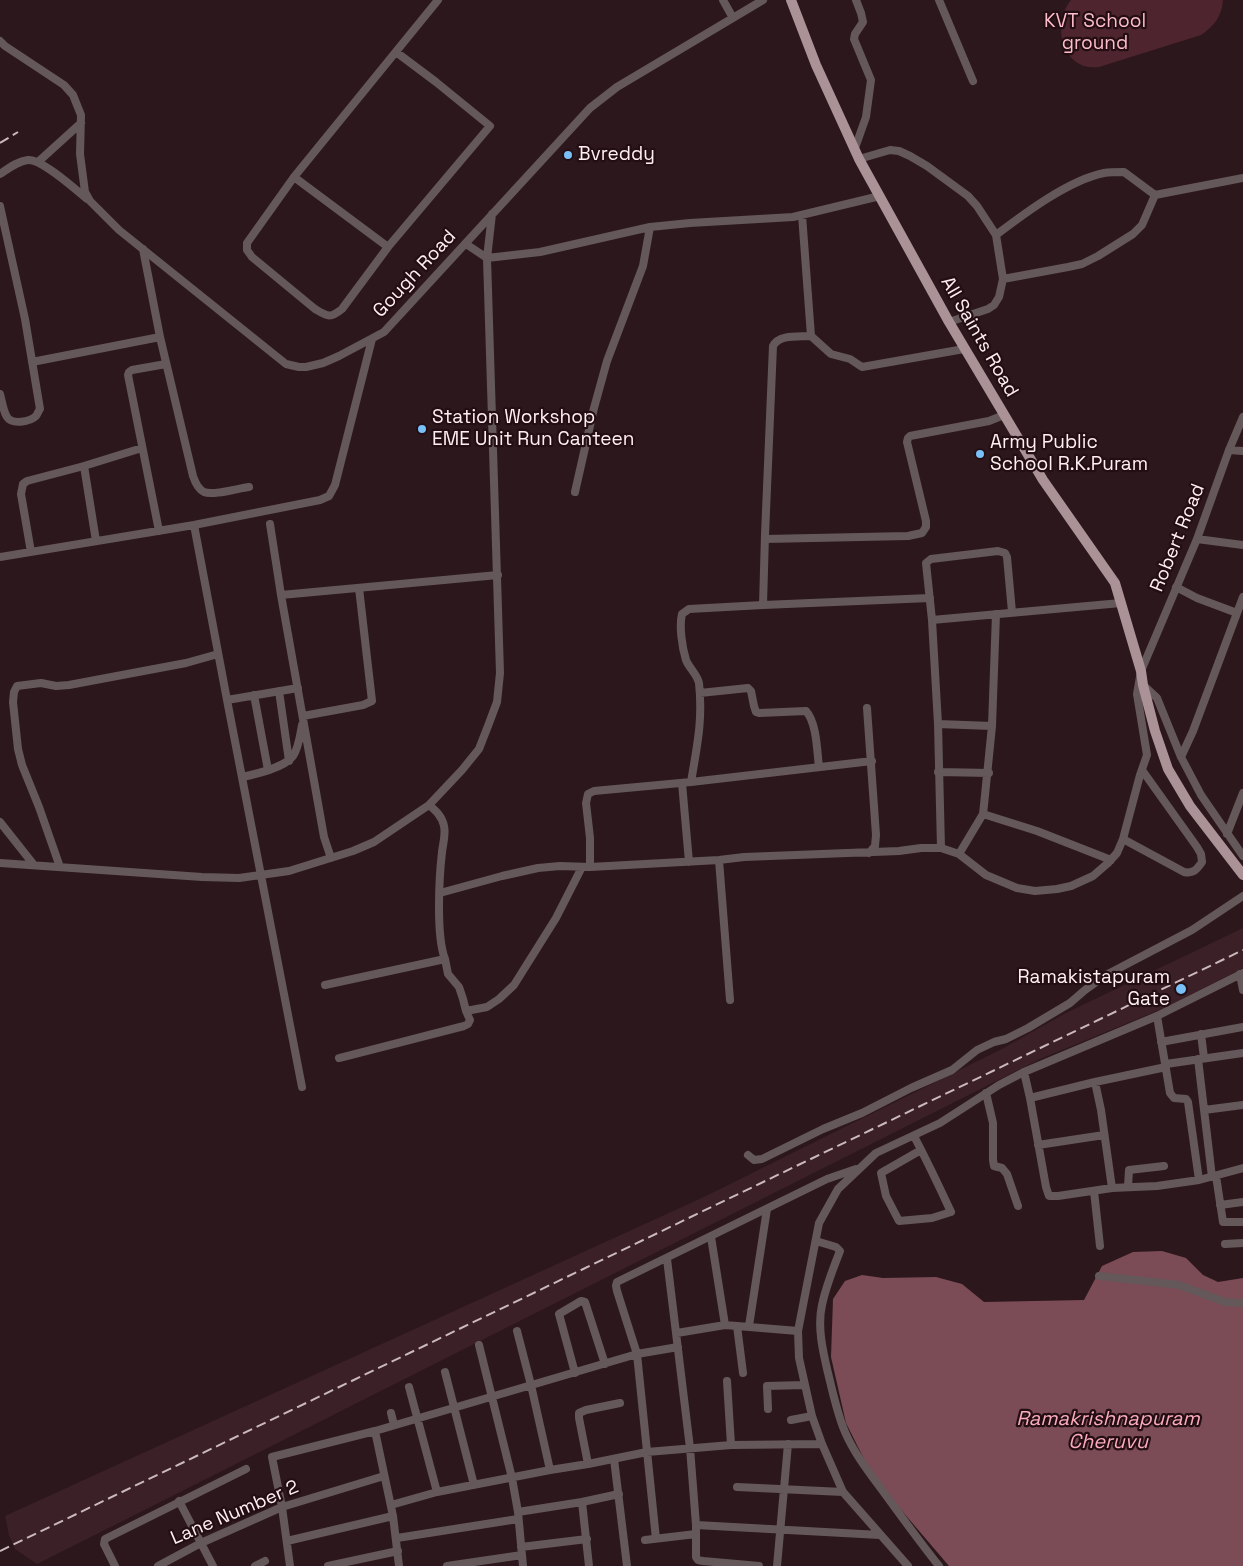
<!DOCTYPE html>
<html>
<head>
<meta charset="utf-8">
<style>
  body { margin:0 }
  canvas { display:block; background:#2c171c }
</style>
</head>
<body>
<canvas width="1243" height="1566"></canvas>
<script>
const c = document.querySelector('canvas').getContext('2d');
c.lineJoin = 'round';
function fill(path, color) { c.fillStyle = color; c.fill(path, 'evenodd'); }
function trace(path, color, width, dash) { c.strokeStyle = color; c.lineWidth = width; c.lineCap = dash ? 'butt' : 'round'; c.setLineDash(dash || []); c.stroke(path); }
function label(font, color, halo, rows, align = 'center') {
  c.font = font + ' "Space Grotesk",sans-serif'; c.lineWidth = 4.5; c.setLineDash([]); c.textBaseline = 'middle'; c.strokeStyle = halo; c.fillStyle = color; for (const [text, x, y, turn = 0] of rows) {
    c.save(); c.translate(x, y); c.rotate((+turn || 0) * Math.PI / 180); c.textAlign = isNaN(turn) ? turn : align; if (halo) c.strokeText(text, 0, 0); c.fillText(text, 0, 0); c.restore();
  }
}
fill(new Path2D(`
  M1243,928V968L1164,1008L1040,1059L37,1564L15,1549L9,1535L5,1516L704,1197L1002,1049L1064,1014Z`), '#3c2027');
fill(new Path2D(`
  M1071,0H1223C1222,16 1214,26 1201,35L1099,67C1062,72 1051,24 1071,0Z`), '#4e242f');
fill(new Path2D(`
  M1162,1251L1186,1258L1203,1275L1218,1282L1243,1278V1566H949L873,1477L846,1423L831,1357L833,1299L845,1281L862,1275L883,1278L936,1277L962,1284L984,1302L1084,1300L1102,1266L1133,1252Z`), '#7b4b56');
trace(new Path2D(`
  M723,0L733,18
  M939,0L973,81
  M0,41L5,46L64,85L73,95L81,115L80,154L85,192L90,201L119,230L286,364L299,367H306L323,363L339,356L384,332L590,108L617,87L763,0
  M396,52L436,82L490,126L388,247L342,309C330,319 327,316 315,309L252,257L247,250V243L294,177L438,0
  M855,148L866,117L871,80L854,39L855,34L863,22L861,13L856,0
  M859,159L890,150L899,151L910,156L927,166L968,196L977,206L996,235L1003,279L999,297L994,305L988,309L949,322
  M38,162L81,123
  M0,174C9,168 18,161 28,160C42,159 75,189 87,199
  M294,177L388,247
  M0,206L25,319L40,409C39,410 37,415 36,416C30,422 12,425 7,417C3,411 2,401 0,394
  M802,215L811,336L831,354L850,359L862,367L964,349
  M996,235C1025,213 1069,180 1104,173C1110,172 1117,172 1124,172L1155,195
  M466,244L487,258L540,252L650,227L690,223L793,217L880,196
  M143,249L160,337L193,476C195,482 198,489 204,492C213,496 239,488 249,487
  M1003,279L1068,267L1082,264L1098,256L1133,234L1142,225L1155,195L1243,178
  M811,336C799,337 779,334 773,346L765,535L763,605L930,598
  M32,362L160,337
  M1229,450L1243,451
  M84,466L96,541
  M575,492L594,408L607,361L643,266L650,227
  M270,524L281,595
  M194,525L227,700L302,1087
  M159,531L128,375L129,372L132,370L166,364
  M765,539L908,536L922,533L926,527V521L907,442L908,438L910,436L989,421L1004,415
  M1197,539L1243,545
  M31,552L21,494L23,484L27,481L84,466L142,448
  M0,557L194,525L320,500L329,496L335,485L372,339
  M1176,587L1197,598L1237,613
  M932,620L1121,603
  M1143,685L1157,698L1181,757L1201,795L1243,856
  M279,691L289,761
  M700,693L748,688L751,691L754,706L756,712L759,713L806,711C817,723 817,752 819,767
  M254,695L268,770
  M227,700L298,688
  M867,708L876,835L875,846L869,853
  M303,716L363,705L372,701L359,588
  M938,724L992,726
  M1181,757L1193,731L1243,597
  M938,772L989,773
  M242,777C256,774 284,768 293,756C299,747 300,735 302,725
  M691,782C697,746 703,720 699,683C697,674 689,668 686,660C682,647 679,626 682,614L689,609L763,605
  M682,783L689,862
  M429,805C436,811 442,816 444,826C446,835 443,843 442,852C439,878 436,936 445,959
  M983,814L1037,831L1111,860
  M0,822L34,865
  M1227,834L1243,793
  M1123,839L1184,872C1194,874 1197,869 1202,862L1201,854L1197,847L1142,770
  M941,848L938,724L932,620L926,563L931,559L998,551L1005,553L1007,557L1012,612
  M959,854L983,814L984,805L992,726L996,614
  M331,858L324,837L281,595L498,575
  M719,860L730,1000
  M0,863L202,877L239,878L289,871L353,851L374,842L429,805L462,770L479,749L488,726L497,702L500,673L487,258L492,214
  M60,867L39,807L22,765L18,749L13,702L14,692L17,686L41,683L56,686L69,685L186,663L218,654
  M590,867V838L586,803L588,794L594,791L691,782L872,761
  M440,893L502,876L538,868L560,866L590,867L719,860L744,857L899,851L921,848H941L959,854L986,875L1017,888L1035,891L1057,889L1071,886L1093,876L1108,863L1117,853L1123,839L1140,775L1147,755L1137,694L1141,671L1197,539L1229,450L1243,417
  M1240,974L1243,990
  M325,985L445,959L448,974L459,987L463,999L466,1011
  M1157,1016L1170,1093L1174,1098L1186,1099L1188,1102L1199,1180
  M1201,1034L1204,1058
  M1161,1042L1243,1027
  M339,1058L464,1026L468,1024L470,1020L466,1011L487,1007L499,999L514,985L556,918L582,867
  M1198,1059L1212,1177
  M1166,1064L1243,1053
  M1024,1072L1030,1098L1046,1187L1049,1196H1058L1112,1188L1157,1186L1199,1180L1243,1168
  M1095,1082L1101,1110L1112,1188
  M986,1093L993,1123V1160L994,1166L1002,1168L1007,1174L1018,1206
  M1030,1098L1095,1082L1166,1067
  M1204,1110L1243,1105
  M914,1136C927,1161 939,1186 951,1212L932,1218L899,1221L886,1196L881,1173L921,1150
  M1038,1145L1104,1135
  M748,1155L754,1160L762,1159L823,1129L862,1113L911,1088L952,1070L977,1050L994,1042L1006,1039L1028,1028L1070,1003L1085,990L1106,975L1192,930L1243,896
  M1216,1176L1223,1222H1243
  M1128,1187L1129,1170L1164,1166
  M1094,1191L1100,1246
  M1220,1205L1243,1202
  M711,1237L725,1325
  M816,1241L836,1247L840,1251C833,1269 826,1286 822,1305C817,1327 823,1352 828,1373C833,1393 837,1413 845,1432C854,1453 868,1471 882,1490C901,1516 919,1541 939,1566
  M1225,1244L1243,1243
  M667,1259L690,1448L696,1525V1557L698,1560L703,1561L759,1566
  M1099,1276L1179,1285L1225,1302L1243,1303
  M737,1326L743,1373
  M749,1326L767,1209
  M517,1331L531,1385L550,1470
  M677,1333L725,1325L798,1331
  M479,1345L512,1478L518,1512L523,1566
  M445,1372L474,1485
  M575,1373L559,1314L581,1301L585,1302L605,1364
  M727,1381L731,1445
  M409,1387L437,1492
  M768,1409L767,1386L804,1385
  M391,1413L394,1425
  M791,1420L812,1416
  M375,1431L393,1516L399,1566
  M614,1459L627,1566
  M588,1464L579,1418V1413L586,1410L620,1403
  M737,1487L843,1492
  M179,1501L213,1566
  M582,1502L589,1566
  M391,1505L437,1492L550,1470L588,1464L647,1452L731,1445L822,1444
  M518,1512L582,1502L619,1494
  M696,1525L880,1535
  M397,1538L518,1519
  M656,1539L637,1354L617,1291L616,1286L617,1282L827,1179L856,1169
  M645,1540L696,1534
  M287,1541L393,1516
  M521,1547L587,1539
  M115,1566L104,1544L105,1539L246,1469
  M158,1566L201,1543L282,1507L384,1476
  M255,1566L265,1561
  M290,1566L282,1507L272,1457L375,1431L637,1354L678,1347
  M328,1566L398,1551
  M447,1566L522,1555
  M777,1566L788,1444
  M908,1566L843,1492L822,1444L812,1416L799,1358L798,1331L819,1223L838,1189L876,1153L940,1123L999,1085L1024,1072L1157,1016L1243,973`), '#64585a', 8);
trace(new Path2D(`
  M791,0L816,65L859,159L949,322L1043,480L1115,583L1141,671L1143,685L1155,731L1168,769L1190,806L1243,875`), '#ab9297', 10);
trace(new Path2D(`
  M0,143L18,132
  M0,1551L1243,950`), '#cbbabd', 2, [10, 5]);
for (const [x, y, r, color] of [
  [568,155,5,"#79bff8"],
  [422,429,5,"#79bff8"],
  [980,454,5,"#79bff8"],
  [1181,989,6,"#79bff8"]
]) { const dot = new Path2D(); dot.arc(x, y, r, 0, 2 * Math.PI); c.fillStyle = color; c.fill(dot); trace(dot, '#220e13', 2); }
label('19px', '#fdbcc9', '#220e13', [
  ["KVT School",1095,22],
  ["ground",1095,44]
]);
label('19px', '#ffeff2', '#220e13', [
  ["Bvreddy",578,155],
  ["Station Workshop",432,418],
  ["EME Unit Run Canteen",432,440],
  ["Army Public",990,443],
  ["School R.K.Puram",990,465],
  ["Ramakistapuram",1170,978,"right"],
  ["Gate",1170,1000,"right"]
], 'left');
label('19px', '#ffeff2', '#220e13', [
  ["Gough Road",415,274,-47],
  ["All Saints Road",979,337,60],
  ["Robert Road",1178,538,-68],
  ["Lane Number 2",235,1513,-23]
]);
label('italic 20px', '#fbabbc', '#220e13', [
  ["Ramakrishnapuram",1108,1420],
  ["Cheruvu",1108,1443]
]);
</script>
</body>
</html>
